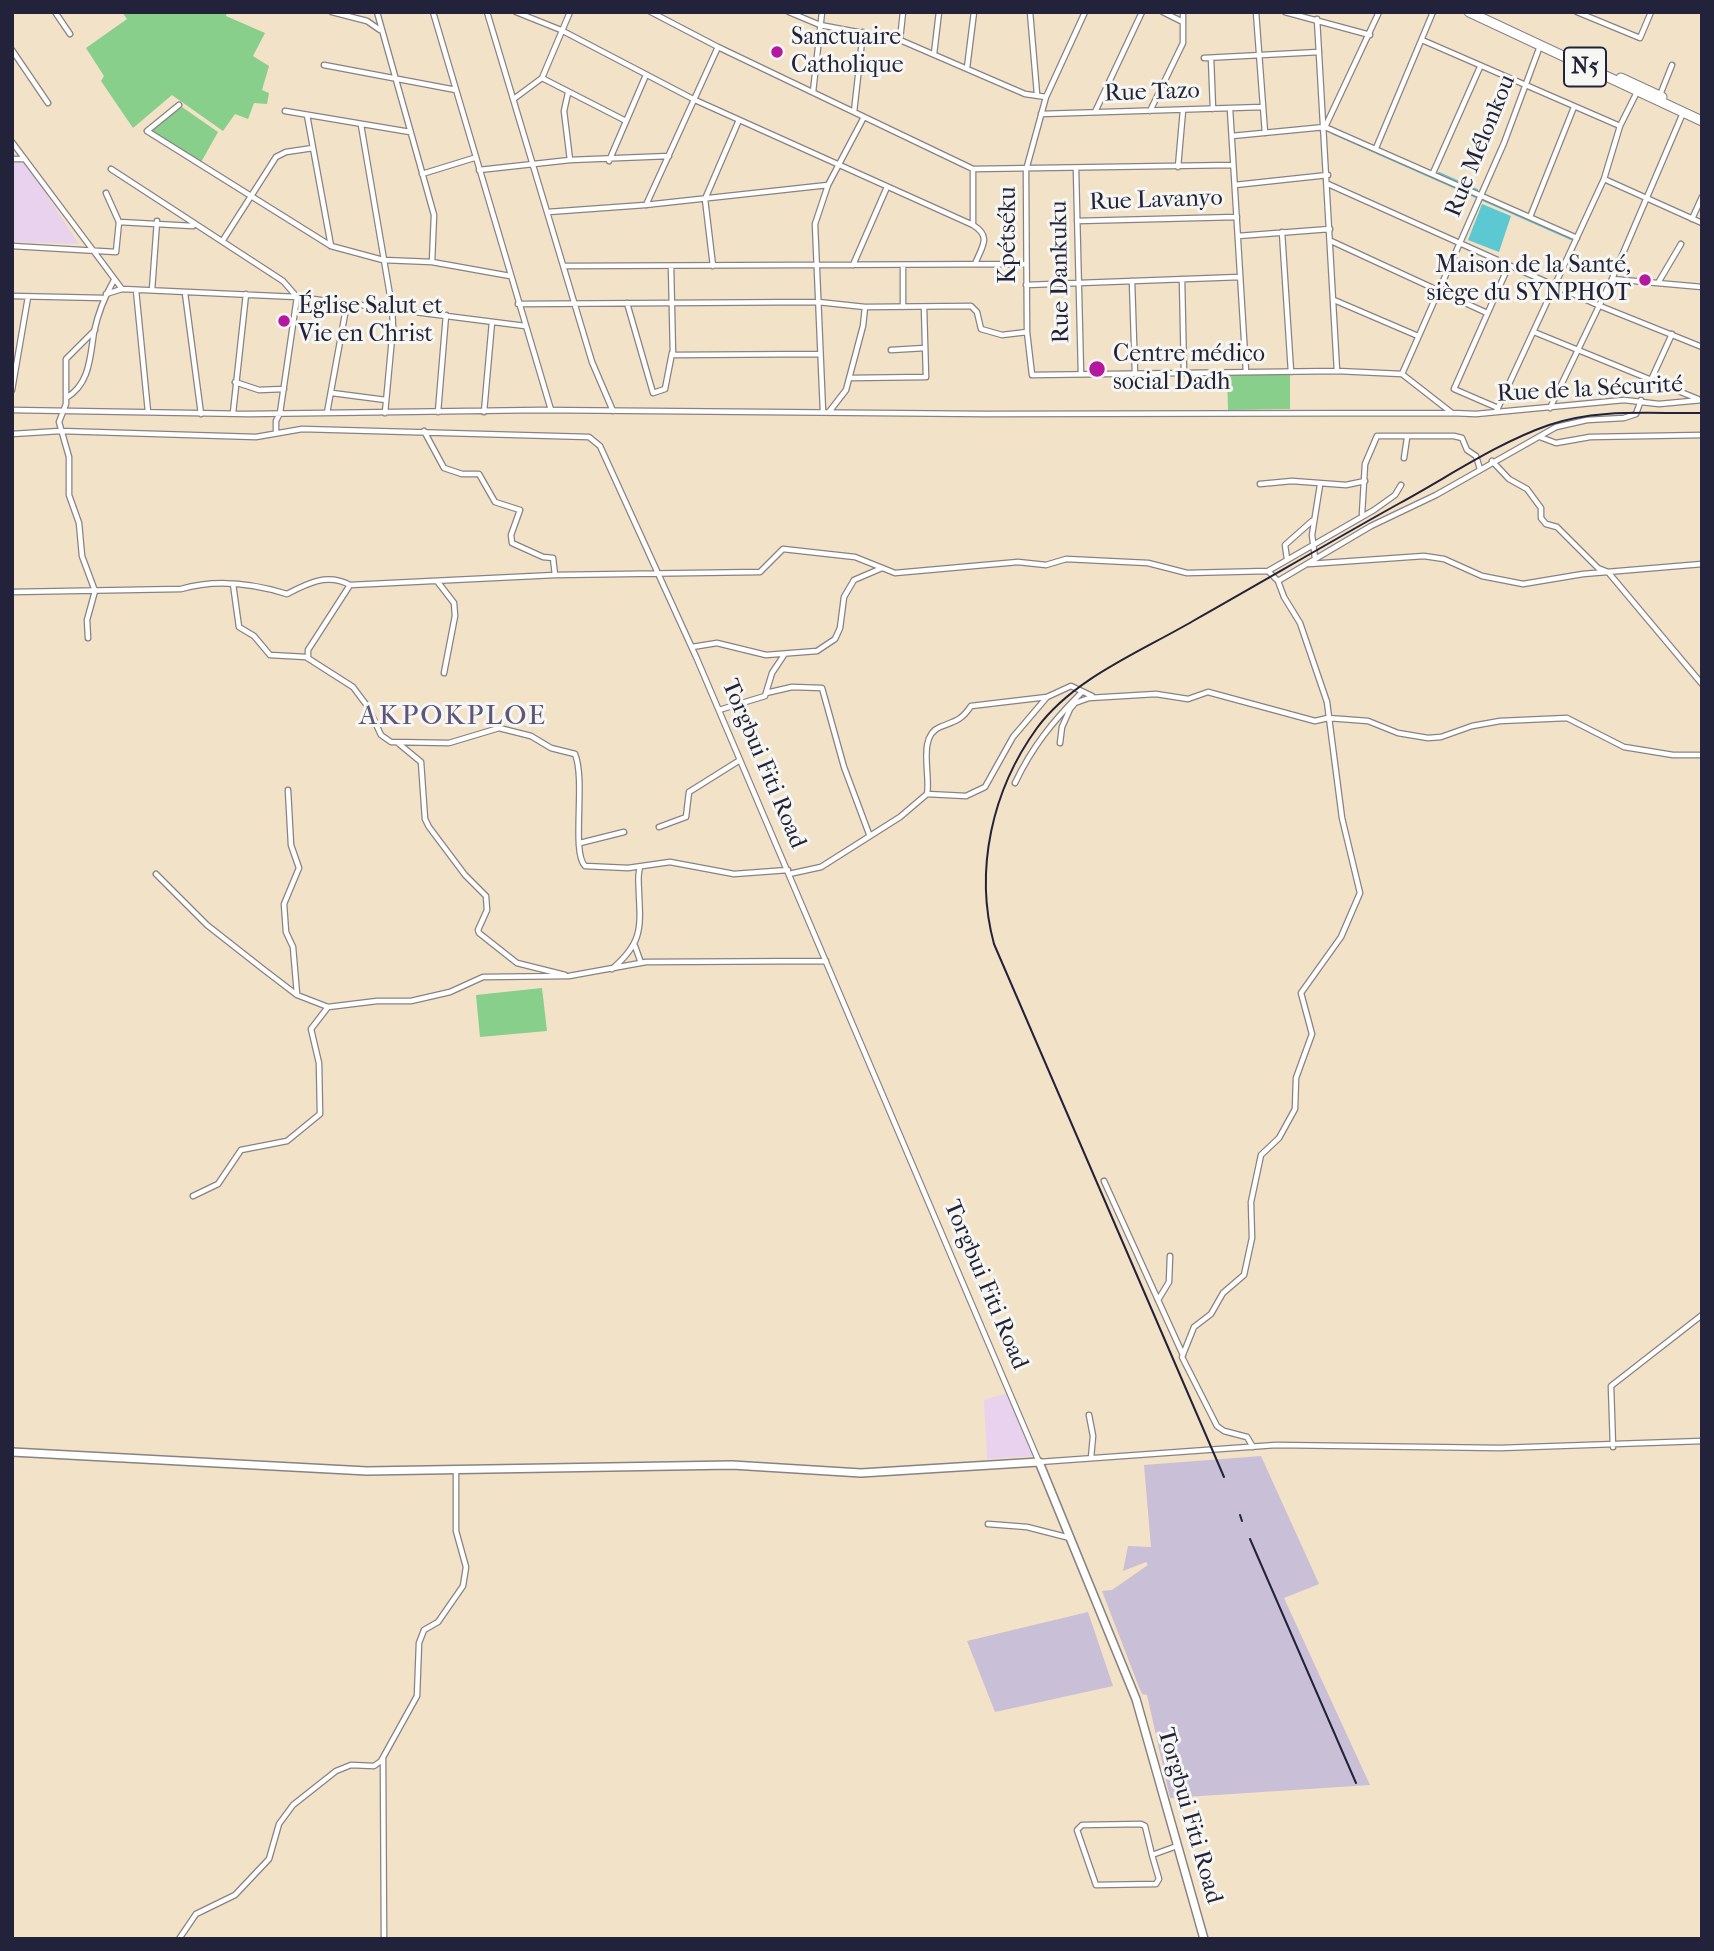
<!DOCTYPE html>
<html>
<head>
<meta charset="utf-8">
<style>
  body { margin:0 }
  #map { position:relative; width:1714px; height:1951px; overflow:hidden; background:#f2e2c8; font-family:"IM FELL French Canon",serif }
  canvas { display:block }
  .frame { position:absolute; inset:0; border:14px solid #22223b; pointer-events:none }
</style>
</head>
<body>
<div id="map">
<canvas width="1714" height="1951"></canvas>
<div class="frame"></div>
</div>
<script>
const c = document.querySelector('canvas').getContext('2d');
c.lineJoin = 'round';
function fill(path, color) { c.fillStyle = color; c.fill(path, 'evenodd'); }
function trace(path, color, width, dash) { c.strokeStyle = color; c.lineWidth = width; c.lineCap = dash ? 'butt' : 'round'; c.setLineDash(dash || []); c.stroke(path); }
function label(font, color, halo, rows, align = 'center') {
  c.font = font + ' "IM FELL French Canon",serif'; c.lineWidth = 6; c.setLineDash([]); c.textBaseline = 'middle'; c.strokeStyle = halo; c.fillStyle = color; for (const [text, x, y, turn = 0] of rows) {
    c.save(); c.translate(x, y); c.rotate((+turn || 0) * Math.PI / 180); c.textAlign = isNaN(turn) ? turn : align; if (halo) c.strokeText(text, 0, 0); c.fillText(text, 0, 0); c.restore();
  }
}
fill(new Path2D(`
  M25,162L79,244L12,242V163Z
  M1008,1393L1033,1456L987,1459L984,1400Z`), '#e9d2ee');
fill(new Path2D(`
  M1261,1456L1319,1584L1284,1598L1370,1785L1170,1798L1147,1695L1142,1694L1137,1682L1102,1591L1112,1590L1148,1565L1146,1562L1123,1571L1128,1546L1151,1547L1144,1465Z
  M1088,1612L1113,1686L995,1712L967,1641Z`), '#c9bfd7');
fill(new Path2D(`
  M122,12H227L226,16L265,33L253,56L269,66L262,90L269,93L267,104L254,103L248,119L235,114L223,131L172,95L133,128L101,81L104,76L86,48L127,19Z
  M182,107L218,132L200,164L151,130Z
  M1290,373V409L1228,410L1227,374Z
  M542,988L547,1031L480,1037L476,995Z`), '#87cf8a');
fill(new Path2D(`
  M1482,204L1511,216L1499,252L1468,240Z`), '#5bc8d2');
trace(new Path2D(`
  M1332,133L1476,197
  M1439,173L1477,190
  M1483,200L1571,239`), '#5bc8d2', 2);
const street = new Path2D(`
  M55,12L70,34
  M332,12L367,21L380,30
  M377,12L434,215L432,262
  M433,12L551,410
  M487,12L592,362L613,411
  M516,12L561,30L695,100L973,225C992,237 982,246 975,264
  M651,12L718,47L973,169L1233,165
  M789,12L820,25L900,40L1025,94L1046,97
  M1030,12L1037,94
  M1085,12L1046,97L1026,170L1027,332L1032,375L1337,371L1402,374L1452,413L1476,414L1624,400L1659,404L1702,400
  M1163,12L1183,22
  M1256,12L1265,133
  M1285,12L1370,35
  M1577,12L1640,38L1651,12
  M1317,19L1337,371
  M900,40L903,12
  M1422,40L1620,126
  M12,50L48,103
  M934,54L939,12
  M1204,58L1319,52
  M1211,58L1213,109
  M324,65L456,90
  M967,68L974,12
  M542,78L626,121
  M813,92L822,12
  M568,93L564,111L570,160
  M1660,95L1672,65
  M515,98L542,78L570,12
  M179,105L147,131L331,246L383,260L432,262L510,276
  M1230,109L1246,372
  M285,111L410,132
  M1150,111L1183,43V12
  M854,112L863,32
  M1095,112L1142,12
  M1041,114L1263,107
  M307,115L331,246
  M361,125L392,307L393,327L385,413
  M1326,125L1379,12
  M1232,136L1325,127L1577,238
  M12,142L122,289
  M1376,148L1433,12
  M12,159H24
  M609,161L646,75
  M1178,167L1183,110
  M111,169L283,281L297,297L280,413L276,421V433
  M479,170L570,160L669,156
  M1076,170L1081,374
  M1433,173L1480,67
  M422,174L474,158
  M1604,179L1702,223
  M1328,184L1600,306L1702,347
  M1235,185L1328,175
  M646,205L718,47
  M548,212L645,205L828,185
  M1530,217L1574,107
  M1692,219L1702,197
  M1077,221L1237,217
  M119,222L193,226
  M973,225V169
  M1282,232L1291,372
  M1238,236L1330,229
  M223,240L276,157L286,152L313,148
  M1331,241L1487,313
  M12,246L116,252L119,222L106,193
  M853,265L887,187
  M903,265V307
  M565,266L1026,264
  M671,266L673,355L820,354
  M713,266L705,199L739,120
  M1182,279L1184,373
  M1612,279L1702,287
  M1132,281L1135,374
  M1658,283L1681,244
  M1026,285L1240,277
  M136,290L148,412
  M152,290L157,221
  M185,293L201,414
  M106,294L122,289L297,297L525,326
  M12,296L104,298
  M1334,300L1418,336
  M627,303L653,393L665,389L672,353
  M518,304L818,302L865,307L971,306L977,312L981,329L1002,335L1027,332
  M1534,332L1698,399
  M891,350L925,348
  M1402,374L1504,143L1540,46
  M850,378L926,377L924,307
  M1651,380L1672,334
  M235,382L259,390L284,389
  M12,390L28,297
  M332,393L386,400
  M66,398C90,384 90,357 94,332C98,313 105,296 114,280
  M1498,408L1454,389L1509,265
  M1550,408L1612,279L1683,113
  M12,410L249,414L541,410L986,414L1452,413
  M438,412L446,315
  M484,412L492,322
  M823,412L815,224L828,185L864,117
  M829,412L846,390L863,326L865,307
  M1496,412L1604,179L1620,126L1637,92
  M233,413L246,294
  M327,413L347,303
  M424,431L444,468L462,474H479L495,502L520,510L511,535L512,543L543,557L553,558L555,575
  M12,434L60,431L256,437L302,429L589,437L600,446L697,659L1039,1462L1276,1445L1500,1448L1702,1441
  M1540,437L1556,443L1590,437L1702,435
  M1404,458L1407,438
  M1492,461L1509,479L1527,489L1541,508V518L1546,524L1557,527L1598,568L1608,572L1702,684
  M1260,484L1292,481L1346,485L1365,481
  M1362,514L1365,464L1377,436H1454L1462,438L1467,450L1476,456L1480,469
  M1315,558L1312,535L1320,485
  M1287,559L1285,545L1312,521
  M1309,564L1424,556L1444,559L1482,576L1523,584L1583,574L1702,564
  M1268,571L1374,510L1395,495L1401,485
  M437,581L454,603L455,616L444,673
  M1278,581L1371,526L1436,495L1556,427L1587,420L1624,418L1636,414L1641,400
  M233,584L239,627L254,636L270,655L306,657L353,687L368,707L381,735L391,742L449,743L499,728L531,736L551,748L575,754C586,781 571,852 585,866L628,868L670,862L734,874L788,870
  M12,592L181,589C215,579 252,583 287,594C308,583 327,573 350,585L555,575L760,572L783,549L855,557L895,573L1018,562L1046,565L1066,559L1148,563L1187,573L1268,571L1278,581L1284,597L1300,623L1327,702L1342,818L1360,893L1341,937L1301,993L1312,1034L1296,1078L1295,1109L1279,1138L1261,1155L1251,1202L1252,1238L1244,1275L1223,1293L1211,1314L1194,1327L1182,1357L1217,1426L1224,1431L1247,1437L1253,1447
  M88,638L87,620L95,591L82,556L79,523L69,495V457L59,422L66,404V359L95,330
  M692,647L717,643L766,655L817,651L835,639L840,628L844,597L854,580L882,568
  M308,658V650L350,585
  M766,693L792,687L822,688L844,767L869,834
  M719,710L765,696L772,673L784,655
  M398,743L421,762L425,819L429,827L465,875L486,896L487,910L478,930L479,933L517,963L565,975
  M1060,743L1062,727L1070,709L1075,703L1089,698L1156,694L1188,699L1208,692L1315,721L1328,718L1368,721L1398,733L1428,738L1441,737L1472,726L1500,721L1567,718L1624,747L1673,755H1702
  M1015,783C1032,747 1053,721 1081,693
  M288,790L291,845L299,868L284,904L286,932L293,947L297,994
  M927,794L966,796L985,787L1013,737L1047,697
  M659,827L686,817L689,792L740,760
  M580,843L624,832
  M156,874L207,925L263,969L297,995L328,1007L377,1001H411L450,992L483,977L569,976L646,962L826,961
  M789,874L821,867L900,817L927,794C931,776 917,736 940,727C955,721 961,721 971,706L1047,697L1071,686L1092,696
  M635,946L641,963
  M612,969C641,944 641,930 639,895C639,884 637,877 640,867
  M1104,1181L1183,1355
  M193,1196L218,1184L241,1150L287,1141L320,1114L319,1063L311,1029L328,1007
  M1158,1300L1169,1282L1170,1256
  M1089,1415L1093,1436L1091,1458
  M1613,1447L1611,1386L1702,1315
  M988,1524L1027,1527L1070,1538
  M383,1758L384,1939
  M1152,1855L1159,1879L1156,1884L1096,1885L1077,1830L1082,1825L1141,1824L1145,1826L1152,1855L1177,1846
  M179,1939L196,1914L235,1895L269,1859L279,1824L293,1805L336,1771L351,1765L374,1766L381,1761L417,1696L419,1643L424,1630L438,1622L463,1586L466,1567L456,1531V1470`);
const secondary = new Path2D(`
  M12,1452L367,1471L732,1465L861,1473L1039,1462L1136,1699L1204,1939`);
const highway = new Path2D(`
  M1469,12L1702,121
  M1621,78L1662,97`);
trace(street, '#8a8282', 7);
trace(secondary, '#8a8282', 10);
trace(highway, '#8a8282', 11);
trace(street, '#fff', 4.5);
trace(secondary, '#fff', 7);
trace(highway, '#fff', 9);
trace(new Path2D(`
  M1224,1477L994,944C974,870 992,790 1037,728C1074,678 1140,652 1193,621C1262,582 1330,542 1400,503C1448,477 1497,443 1549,425C1597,408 1652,414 1702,413
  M1240,1515L1242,1521
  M1250,1539L1356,1783`), '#22223b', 2);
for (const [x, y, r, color] of [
  [777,52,7,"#b5179e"],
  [1645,280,7,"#b5179e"],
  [284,321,7,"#b5179e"],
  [1097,369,9,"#b5179e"]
]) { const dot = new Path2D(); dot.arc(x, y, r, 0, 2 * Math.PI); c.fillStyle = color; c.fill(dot); trace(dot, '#f6f6f2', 2.5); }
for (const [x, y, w] of [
  [1585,67,42]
]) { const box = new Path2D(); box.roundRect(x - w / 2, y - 19.5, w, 39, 5); c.fillStyle = '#f6f6f2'; c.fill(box); trace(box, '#22223b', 2); }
label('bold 23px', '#22223b', null, [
  ["N5",1585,67]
]);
label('24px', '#22223b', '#f6f6f2', [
  ["Sanctuaire",791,38],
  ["Catholique",791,66],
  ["Maison de la Santé,",1631,266,"right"],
  ["siège du SYNPHOT",1631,294,"right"],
  ["Église Salut et",298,307],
  ["Vie en Christ",298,335],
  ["Centre médico",1113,355],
  ["social Dadh",1113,383]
], 'left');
label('24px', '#22223b', '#f6f6f2', [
  ["Rue Tazo",1152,93,-2],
  ["Rue Mélonkou",1481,146,-68],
  ["Rue Lavanyo",1156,201,-2],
  ["Kpétséku",1009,235,-90],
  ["Rue Dankuku",1061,272,-91],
  ["Rue de la Sécurité",1590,390,-3],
  ["Torgbui Fiti Road",763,764,67],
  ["Torgbui Fiti Road",985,1285,67],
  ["Torgbui Fiti Road",1189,1816,74]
]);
c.letterSpacing = '2px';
label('28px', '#5e547c', '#f6f6f2', [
  ["AKPOKPLOE",453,717]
]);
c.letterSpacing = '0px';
</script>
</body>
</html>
